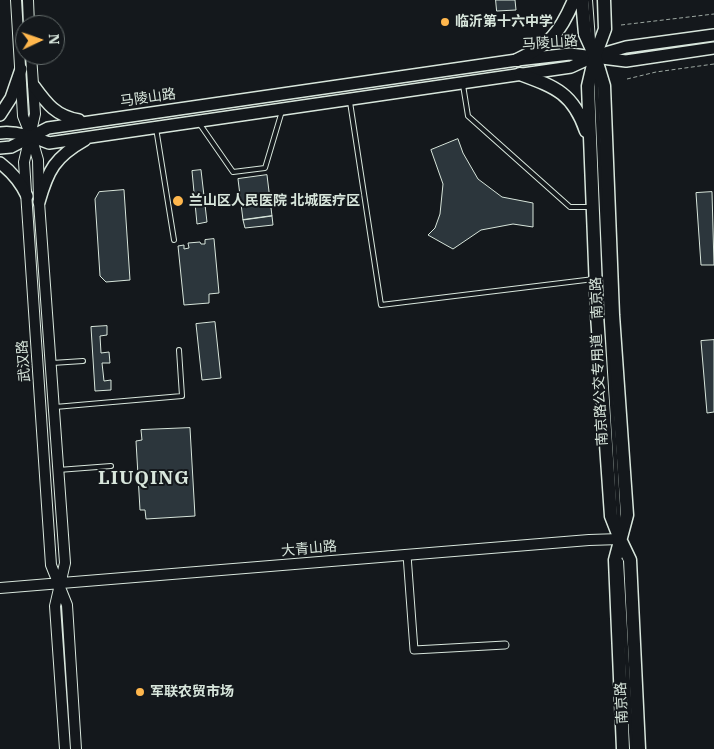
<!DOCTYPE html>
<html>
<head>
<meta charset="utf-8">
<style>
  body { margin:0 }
  #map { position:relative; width:714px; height:749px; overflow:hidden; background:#14181c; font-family:"IBM Plex Serif",serif }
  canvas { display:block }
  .north { position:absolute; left:15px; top:15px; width:50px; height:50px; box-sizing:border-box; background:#14181c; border:1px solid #626a69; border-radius:50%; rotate:87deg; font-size:14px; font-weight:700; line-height:20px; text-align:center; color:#d8e6dc }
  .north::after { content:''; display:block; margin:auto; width:18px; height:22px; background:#ffb74d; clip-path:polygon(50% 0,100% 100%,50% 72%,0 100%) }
</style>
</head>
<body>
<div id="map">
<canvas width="714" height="749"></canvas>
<div class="north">N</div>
</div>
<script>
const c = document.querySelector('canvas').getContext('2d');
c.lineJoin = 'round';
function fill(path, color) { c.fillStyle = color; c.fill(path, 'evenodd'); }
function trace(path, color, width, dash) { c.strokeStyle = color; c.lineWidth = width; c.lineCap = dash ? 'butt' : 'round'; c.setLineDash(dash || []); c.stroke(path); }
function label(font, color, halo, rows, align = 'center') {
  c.font = font + ' "IBM Plex Serif","Noto Sans SC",serif'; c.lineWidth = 4; c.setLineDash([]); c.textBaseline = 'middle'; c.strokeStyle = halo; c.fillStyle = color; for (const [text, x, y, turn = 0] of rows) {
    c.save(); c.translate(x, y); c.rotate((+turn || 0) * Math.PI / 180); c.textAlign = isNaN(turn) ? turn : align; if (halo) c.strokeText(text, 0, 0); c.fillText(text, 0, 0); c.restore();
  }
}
const building = new Path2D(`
  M496,0H515L516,10L497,11Z
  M458,139L463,153L478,179L502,197L533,203V227L513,224L481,230L453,249L428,235L435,228L440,214L443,184L431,150Z
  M201,170L207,222L197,224L192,171Z
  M267,175L272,216L243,220L238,179Z
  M124,190L130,280L106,282L100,276L95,199L99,192Z
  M712,192L714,265H701L696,193Z
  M272,216L273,225L245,228L243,220Z
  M214,239L219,293L209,294V303L184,305L178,246L184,245V249L189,248L188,243L200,242L201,244H205V240Z
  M215,322L221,378L202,380L196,324Z
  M107,326V335L100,336L101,353L109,352L110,363H102L104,381L111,380V390L95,391L91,327Z
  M714,340V412L707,413L701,341Z
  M190,428L195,516L146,519L145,510H140L136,441L142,440L141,430Z`);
fill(building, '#2c363c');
trace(building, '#d8e6dc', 1);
const lane = new Path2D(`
  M590,0L593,40
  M596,77L607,322L619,522
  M463,85L468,116L570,207H592
  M350,102L381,305L594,279
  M199,123L233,172L265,168L282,111
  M156,128L174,240
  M52,363L83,361
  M55,407L182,396L179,350
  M58,470L111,466
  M621,561L632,749`);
const street = new Path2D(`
  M407,555L414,650L505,645`);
const secondary = new Path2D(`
  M16,0L23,116L31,136L38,160L39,202L65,563L55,606L65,749
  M28,0L29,25
  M31,55L35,114L24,162L51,565L67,605L76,749
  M0,588L589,540L620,539`);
const primary = new Path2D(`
  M34,86C47,104 56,116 79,120
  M0,115L11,98L21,69
  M0,133C17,131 33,137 49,143L571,67L595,56L626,47L714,35
  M0,148L11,147L48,128L517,60L570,54L626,61L714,48
  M0,163C12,172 21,183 27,196
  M39,202C48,170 55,157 85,140`);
const highway = new Path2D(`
  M582,0L585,34L595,56L604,86L613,315L627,515L615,560L623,749
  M604,0L605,29L595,56L588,86L597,315L611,516L620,539L630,560L639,749
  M517,60C550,44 559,35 574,0
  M520,74C555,87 573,93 586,131`);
trace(lane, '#d8e6dc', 6);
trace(street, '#d8e6dc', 9);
trace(secondary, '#d8e6dc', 12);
trace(primary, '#d8e6dc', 14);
trace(highway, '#d8e6dc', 15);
trace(new Path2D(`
  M621,25L714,14
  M627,79L656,72L714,64`), '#9da8a2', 1, [4, 2.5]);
trace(lane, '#14181c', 4);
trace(street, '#14181c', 7);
trace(secondary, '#14181c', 10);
trace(primary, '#14181c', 11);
trace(highway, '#14181c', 12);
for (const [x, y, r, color] of [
  [445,22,5,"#ffb74d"],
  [178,201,6,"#ffb74d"],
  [140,692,5,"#ffb74d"]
]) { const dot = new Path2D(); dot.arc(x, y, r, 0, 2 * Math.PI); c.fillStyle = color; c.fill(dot); trace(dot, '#14181c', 2); }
label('bold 14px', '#d8e6dc', '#14181c', [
  ["临沂第十六中学",455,22],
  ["兰山区人民医院 北城医疗区",189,201],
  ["军联农贸市场",150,692]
], 'left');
label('14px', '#d8e6dc', '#14181c', [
  ["马陵山路",550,43,-4],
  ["马陵山路",148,98,-8],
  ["南京路",597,298,-93],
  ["武汉路",24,361,-94],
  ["南京路公交专用道",600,390,-93],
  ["大青山路",309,549,-5],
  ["南京路",622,703,-93]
]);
c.letterSpacing = '1px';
label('bold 19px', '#d8e6dc', '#14181c', [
  ["LIUQING",144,479]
]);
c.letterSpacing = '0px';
</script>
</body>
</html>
